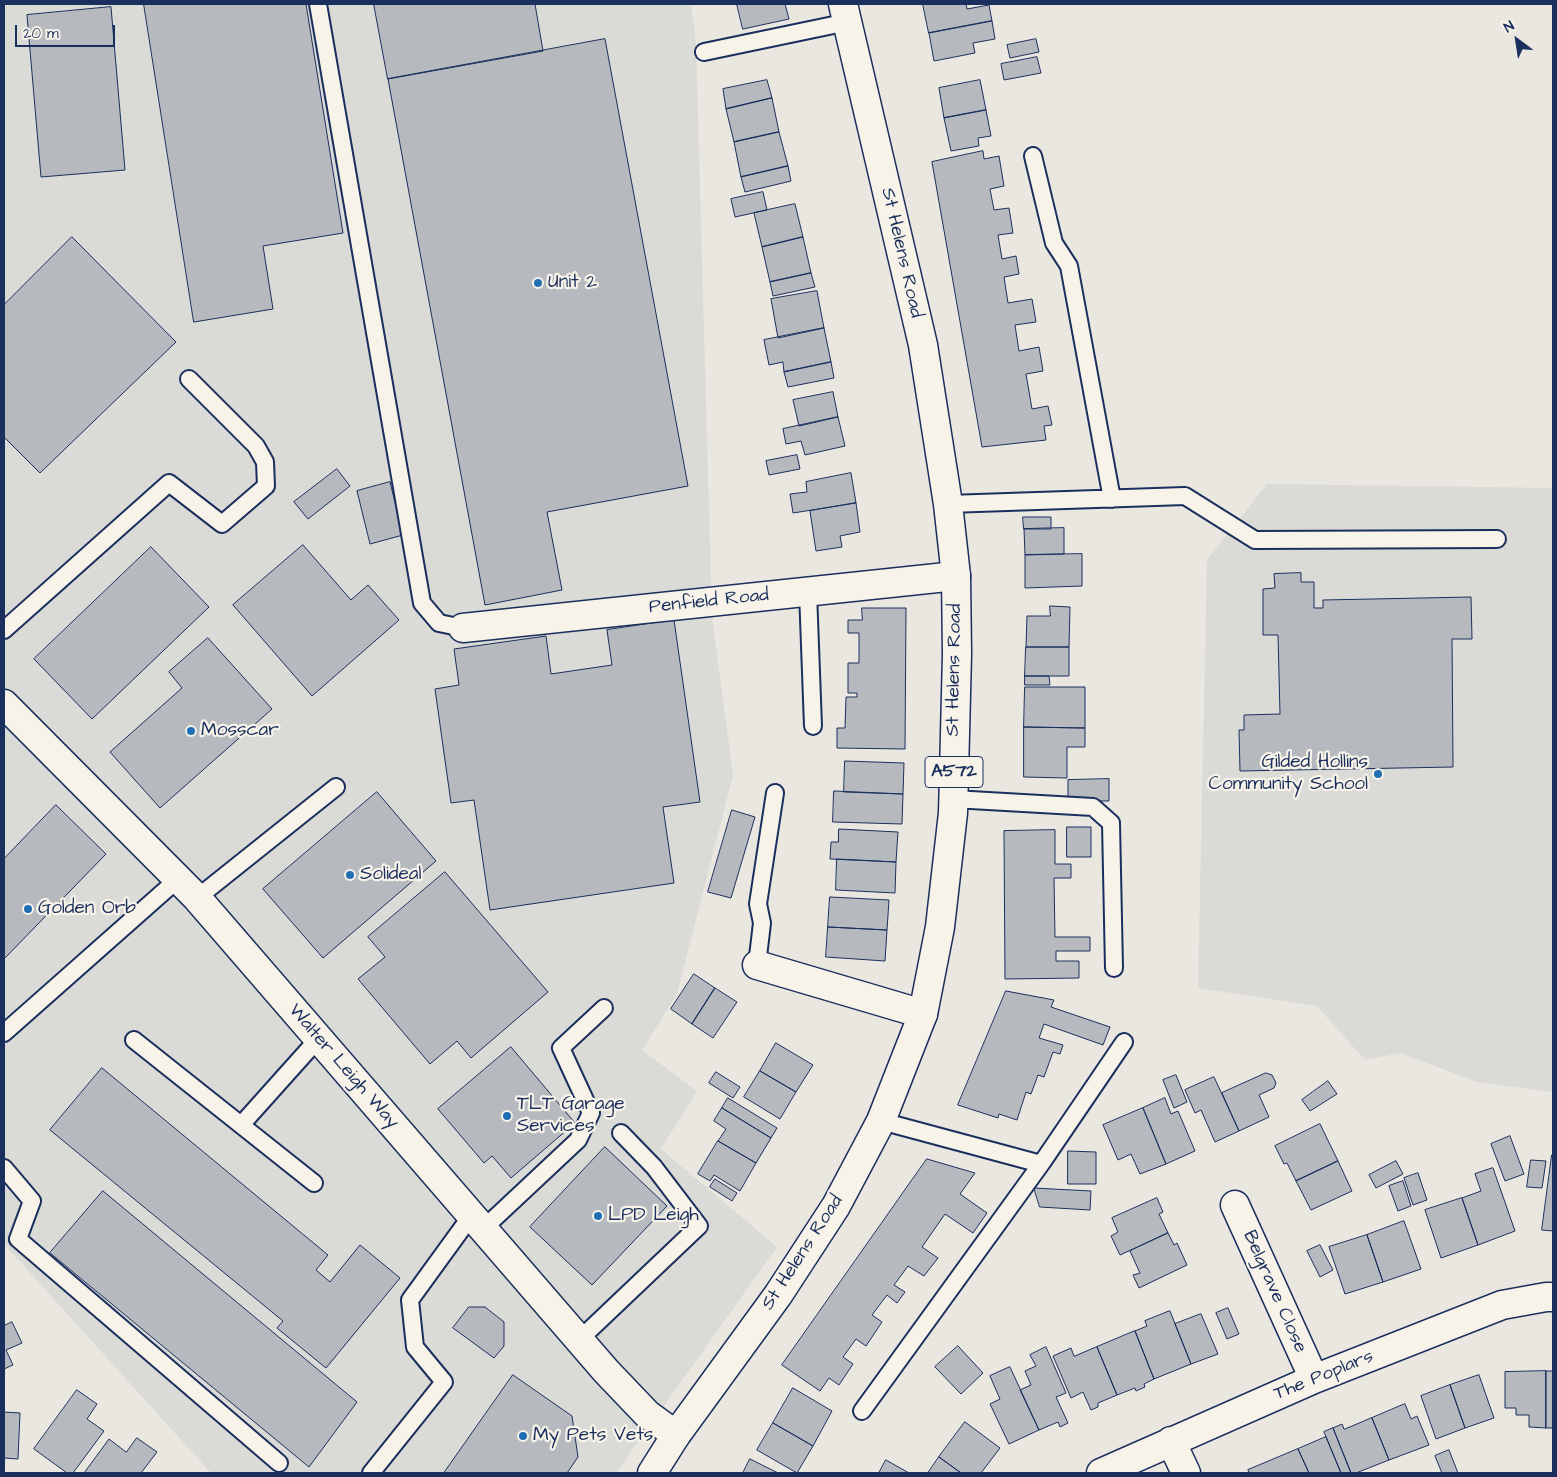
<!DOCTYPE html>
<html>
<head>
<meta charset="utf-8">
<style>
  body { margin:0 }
  #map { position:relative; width:1557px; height:1477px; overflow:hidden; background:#eae7e0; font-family:"Architects Daughter",sans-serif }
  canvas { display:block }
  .frame { position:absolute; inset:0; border:5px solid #1b2f5e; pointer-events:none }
  .north { position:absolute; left:1492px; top:15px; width:50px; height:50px; -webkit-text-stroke:4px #f7f3e8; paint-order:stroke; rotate:329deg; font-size:14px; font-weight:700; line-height:20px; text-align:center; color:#1b2f5e }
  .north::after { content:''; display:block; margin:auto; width:18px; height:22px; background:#1b2f5e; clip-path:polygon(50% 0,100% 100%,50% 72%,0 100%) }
  .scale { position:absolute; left:15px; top:25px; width:100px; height:22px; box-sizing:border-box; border:2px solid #1b2f5e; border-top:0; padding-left:6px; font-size:15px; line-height:18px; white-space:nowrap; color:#1b2f5e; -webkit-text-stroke:4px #f7f3e8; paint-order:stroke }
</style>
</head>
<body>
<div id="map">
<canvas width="1557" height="1477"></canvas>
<div class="frame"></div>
<div class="north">N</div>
<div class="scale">20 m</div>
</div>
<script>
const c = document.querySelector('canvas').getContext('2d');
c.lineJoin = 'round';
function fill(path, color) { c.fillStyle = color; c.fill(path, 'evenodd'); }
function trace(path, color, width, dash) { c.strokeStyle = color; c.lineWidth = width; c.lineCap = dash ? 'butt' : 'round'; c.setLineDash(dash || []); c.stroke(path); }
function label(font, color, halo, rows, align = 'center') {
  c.font = font + ' "Architects Daughter",sans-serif'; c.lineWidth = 4.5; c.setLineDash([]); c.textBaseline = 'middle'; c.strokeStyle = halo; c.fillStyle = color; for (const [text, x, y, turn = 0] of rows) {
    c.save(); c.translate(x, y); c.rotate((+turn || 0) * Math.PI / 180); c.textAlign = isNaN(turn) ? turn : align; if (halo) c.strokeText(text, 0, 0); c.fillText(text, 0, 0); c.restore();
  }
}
fill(new Path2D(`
  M4,4H691L696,44L712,617L733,775L677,994L642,1050L697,1091L661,1149L777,1247L616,1473H211L4,1244Z
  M1267,484L1553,488V1092L1477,1082L1400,1053L1365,1060L1317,1006L1198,988L1207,560Z`), '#dadad6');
const building = new Path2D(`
  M144,4H306L343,233L263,246L273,309L194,322Z
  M374,4H535L543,51L388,79Z
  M737,4H785L789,19L743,29Z
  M923,4H966L967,9L989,5L992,21L929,33Z
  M111,7L125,170L41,177L27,15Z
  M992,21L995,39L973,43L975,53L934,61L929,33Z
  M605,39L688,486L547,512L562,590L485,605L388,79Z
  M1036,39L1039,52L1010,58L1007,45Z
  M1037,57L1041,73L1004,80L1001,64Z
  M767,80L772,98L726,109L723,89Z
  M980,80L986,110L944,118L939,88Z
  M772,98L779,132L734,142L726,109Z
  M986,110L991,136L978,138L979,146L951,151L944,118Z
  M779,132L788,166L741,177L734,142Z
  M983,151L984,159L999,156L1004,186L990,189L994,210L1009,208L1013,233L998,235L1002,259L1016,256L1019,274L1004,277L1008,303L1032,299L1036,322L1015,325L1019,351L1039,347L1043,371L1026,374L1032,409L1048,406L1052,425L1044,426L1046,440L982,447L932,162Z
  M788,166L791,181L745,192L741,177Z
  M763,192L767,210L735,217L731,199Z
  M795,204L803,237L762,247L754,213Z
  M72,237L176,342L40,473L4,437V305Z
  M803,237L811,273L770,282L762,247Z
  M811,273L815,287L773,296L770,282Z
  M817,291L824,328L778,338L771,299Z
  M824,328L831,362L784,372L783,362L769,365L764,340Z
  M831,362L834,378L788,387L784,372Z
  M833,392L838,417L799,426L793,400Z
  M838,417L845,446L805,455L801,441L786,444L783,429Z
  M797,455L800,469L769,475L766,461Z
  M337,469L350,486L308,519L294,502Z
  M851,473L856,503L793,513L790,494L807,492L806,482Z
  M390,482L403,535L370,544L357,491Z
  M856,503L860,532L840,536L842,547L816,551L810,511Z
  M1023,517H1051V529H1024Z
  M1064,528V554L1025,555L1024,529Z
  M303,545L351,600L368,585L399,620L312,696L233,605Z
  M151,547L209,607L92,719L34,659Z
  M1082,554V586L1025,588V555Z
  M1301,573V582H1314V608H1323V600L1471,597L1472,639H1452L1453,767L1240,771L1239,730H1244V715L1280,714L1278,635H1263V589L1275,588L1274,574Z
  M1050,606L1070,607L1069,647H1026L1027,616H1050Z
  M862,608H906L905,749L837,748V728H845L846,697H857V693H848V663H859V633H848V620H862Z
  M674,620L700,802L663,807L674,883L490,910L474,800L451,803L435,689L459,685L454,649L546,636L551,674L612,665L607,630Z
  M208,638L272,709L160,808L110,752L182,688L169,672Z
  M1026,647H1069V676H1025Z
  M1025,676H1049L1050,685H1025Z
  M1025,687H1085V728L1024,727Z
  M1024,727L1085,728V747H1067V778L1024,777Z
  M845,761L904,763L903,794L844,792Z
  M1109,779V801H1068V780Z
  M834,791L903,794L902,824L833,822Z
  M377,792L436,861L323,958L263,889Z
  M56,805L106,854L4,959V859Z
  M732,810L755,817L731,898L708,892Z
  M1067,827H1091V857H1067Z
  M839,829L898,832L896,862L830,859L831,842H838Z
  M1055,830V864H1071V878H1054L1055,937H1090V951H1056V961H1079V978L1005,979L1004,831Z
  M837,859L896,862L895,893L836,890Z
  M445,872L548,992L471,1058L457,1041L430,1064L358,979L385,957L368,937Z
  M830,897L889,900L887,930L828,927Z
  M828,927L887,930L885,961L826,957Z
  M694,974L715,988L692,1024L671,1009Z
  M715,988L737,1002L713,1038L692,1024Z
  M1006,991L1054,1000L1051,1007L1110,1027L1103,1045L1044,1024L1039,1038L1063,1045L1060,1054L1053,1052L1044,1077L1038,1075L1031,1094L1026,1092L1017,1120L999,1114L998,1118L958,1105Z
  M776,1043L813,1065L796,1092L760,1071Z
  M511,1047L575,1123L511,1178L492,1156L484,1163L438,1109Z
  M102,1068L328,1255L316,1270L330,1282L360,1245L400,1278L326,1368L277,1328L283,1321L50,1130Z
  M760,1071L796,1092L780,1119L744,1097Z
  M716,1072L740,1087L733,1098L709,1083Z
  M1266,1073L1272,1075L1276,1083L1274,1088L1259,1095L1269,1117L1239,1131L1222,1093Z
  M1176,1075L1187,1102L1174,1108L1163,1080Z
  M1214,1077L1239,1131L1215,1142L1201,1110L1195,1113L1185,1090Z
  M1328,1081L1337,1094L1310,1111L1302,1100Z
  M728,1098L777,1128L771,1138L722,1108Z
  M1165,1098L1171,1114L1178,1111L1195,1151L1166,1164L1143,1108Z
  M722,1108L771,1138L756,1163L718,1141L726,1129L714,1121Z
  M1143,1108L1166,1164L1140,1174L1131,1154L1118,1160L1103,1125Z
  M1320,1124L1338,1161L1296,1181L1287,1163L1284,1164L1275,1146Z
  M1510,1136L1524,1174L1505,1181L1491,1144Z
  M718,1141L756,1163L740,1191L714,1175L710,1181L698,1174Z
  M605,1147L667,1206L592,1285L530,1227Z
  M1068,1151L1096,1152V1184H1068Z
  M1552,1155H1553V1231L1542,1230Z
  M927,1159L975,1173L960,1194L987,1213L973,1233L945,1214L922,1247L938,1258L924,1276L908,1266L894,1285L905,1292L897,1303L887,1295L872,1315L882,1322L866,1346L856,1339L843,1357L853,1364L839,1385L829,1378L820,1391L782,1365Z
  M1531,1160L1546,1161L1542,1188L1527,1187Z
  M1338,1161L1352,1191L1311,1210L1296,1181Z
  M1396,1161L1403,1174L1376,1188L1369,1175Z
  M1493,1168L1515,1231L1478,1245L1462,1198L1481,1191L1475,1174Z
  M1418,1173L1427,1200L1413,1205L1404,1178Z
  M715,1179L737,1193L732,1201L710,1187Z
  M1403,1181L1411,1206L1398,1211L1389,1186Z
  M1034,1188L1091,1191L1090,1210L1040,1207Z
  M103,1191L357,1402L309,1467L50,1253Z
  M1157,1198L1163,1212L1159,1214L1168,1233L1120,1255L1111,1236L1118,1232L1112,1218Z
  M1462,1198L1478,1245L1441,1258L1425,1210Z
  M1404,1221L1421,1269L1383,1282L1367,1235Z
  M1168,1233L1174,1245L1177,1243L1187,1265L1139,1288L1133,1275L1140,1273L1130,1251Z
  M1367,1235L1383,1282L1345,1294L1329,1247Z
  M1320,1245L1333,1270L1320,1277L1307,1251Z
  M469,1307H485L504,1322V1346L494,1358L453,1328Z
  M1228,1308L1239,1334L1227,1339L1216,1313Z
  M1170,1311L1191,1364L1154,1379L1135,1331L1147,1326L1145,1321Z
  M1201,1314L1218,1354L1191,1364L1175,1324Z
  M12,1322L22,1343L6,1350L13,1365L4,1369V1326Z
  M1135,1331L1154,1379L1144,1384L1145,1387L1136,1391L1135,1388L1117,1395L1097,1347Z
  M958,1346L983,1373L961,1394L935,1367Z
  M1046,1347L1066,1393L1056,1397L1068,1423L1060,1427L1058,1422L1039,1430L1020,1390L1031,1385L1025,1371L1036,1366L1030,1355Z
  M1097,1347L1117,1395L1098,1403V1407L1091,1410L1083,1392L1071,1398L1053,1356L1071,1348L1074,1356Z
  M1010,1367L1039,1430L1009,1444L990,1404L1000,1399L990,1376Z
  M1546,1371V1428L1529,1427V1415H1516V1408H1505V1372Z
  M1546,1371H1553V1428H1546Z
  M513,1375L572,1416L578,1457L567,1473H444Z
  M1479,1375L1494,1418L1465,1428L1450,1385Z
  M1450,1385L1465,1428L1436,1439L1421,1396Z
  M793,1388L832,1411L813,1446L773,1423Z
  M77,1390L97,1404L87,1419L104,1431L73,1473H67L34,1449Z
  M1405,1404L1411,1419L1417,1416L1429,1445L1389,1460L1372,1418Z
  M4,1412L20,1413L18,1459L4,1458Z
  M1372,1418L1389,1460L1356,1473H1351L1333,1428L1342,1424L1344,1429Z
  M965,1422L1000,1448L981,1473H961L939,1457Z
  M773,1423L813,1446L797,1473L757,1450Z
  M1333,1428L1351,1473H1341L1324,1432Z
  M1326,1437L1341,1473H1309L1298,1449Z
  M137,1438L157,1452L141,1473H84L109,1439L126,1452Z
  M1298,1449L1309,1473H1249L1248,1470Z
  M1449,1450L1458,1473H1442L1435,1456Z
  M939,1457L961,1473H928Z
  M750,1459L778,1473H743Z
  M886,1460L909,1473H879Z`);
fill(building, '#b6babf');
trace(building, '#1b2f5e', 1);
const service = new Path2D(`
  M318,4L422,603L439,623L463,628
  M704,52L848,22
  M1033,156L1054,243L1069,266L1112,499
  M948,504L1185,496L1255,540L1497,539
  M808,592L813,726
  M4,630L169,483L222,524L266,486L265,462L256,446L189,379
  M953,799L1093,807L1111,823L1114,968
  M197,898L336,787
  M757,965L762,923L758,904L775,793
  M4,1033L178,879
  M134,1040L314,1183
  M881,1121L1041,1164
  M241,1125L318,1039
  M4,1168L32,1201L18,1239L279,1463
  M483,1229L578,1140L591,1113L561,1048L604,1008
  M579,1340L699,1226L654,1167L621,1133
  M862,1411L1041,1164L1124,1042
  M371,1473L444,1382L415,1347L410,1300L471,1216`);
const minor = new Path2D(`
  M463,628L956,576
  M4,704L197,898L606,1371L647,1414L676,1435
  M757,965L923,1014
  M1235,1205L1314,1379
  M1171,1441L1186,1473
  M1101,1473L1314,1379L1502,1305L1546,1297H1553`);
const primary = new Path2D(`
  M652,1473L676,1435L778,1295L836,1206L881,1121L923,1014L940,927L953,813L957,654L956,576L948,504L923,345L843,4`);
trace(service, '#1b2f5e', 20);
trace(minor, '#1b2f5e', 31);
trace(primary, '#1b2f5e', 31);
trace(service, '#f7f3e8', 16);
trace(minor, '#f7f3e8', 28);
trace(primary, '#f7f3e8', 28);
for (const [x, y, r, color] of [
  [538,283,5,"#1f6fb2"],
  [191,731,5,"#1f6fb2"],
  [1378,774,5,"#1f6fb2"],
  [350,875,5,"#1f6fb2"],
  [28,909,5,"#1f6fb2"],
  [507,1116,5,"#1f6fb2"],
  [598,1216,5,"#1f6fb2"],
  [523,1436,5,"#1f6fb2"]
]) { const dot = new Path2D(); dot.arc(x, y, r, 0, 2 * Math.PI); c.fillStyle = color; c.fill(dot); trace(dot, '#f7f3e8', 2); }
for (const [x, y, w] of [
  [954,772,58]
]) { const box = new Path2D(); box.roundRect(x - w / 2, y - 15.5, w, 31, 4); c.fillStyle = '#f7f3e8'; c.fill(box); trace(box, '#1b2f5e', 1); }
label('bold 18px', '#1b2f5e', null, [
  ["A572",954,772]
]);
label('19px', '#1b2f5e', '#f7f3e8', [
  ["St Helens Road",901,253,77],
  ["Penfield Road",709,602,-6],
  ["St Helens Road",955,670,-89],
  ["Walter Leigh Way",343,1067,49],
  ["St Helens Road",803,1253,-57],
  ["Belgrave Close",1274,1292,66],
  ["The Poplars",1324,1376,-22]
]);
label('19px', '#1b2f5e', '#f7f3e8', [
  ["Unit 2",548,283],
  ["Mosscar",201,731],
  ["Gilded Hollins",1368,763,"right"],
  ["Community School",1368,785,"right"],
  ["Solideal",360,875],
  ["Golden Orb",38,909],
  ["TLT Garage",517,1105],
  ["Services",517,1127],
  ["LPD Leigh",608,1216],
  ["My Pets Vets",533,1436]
], 'left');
</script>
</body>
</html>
